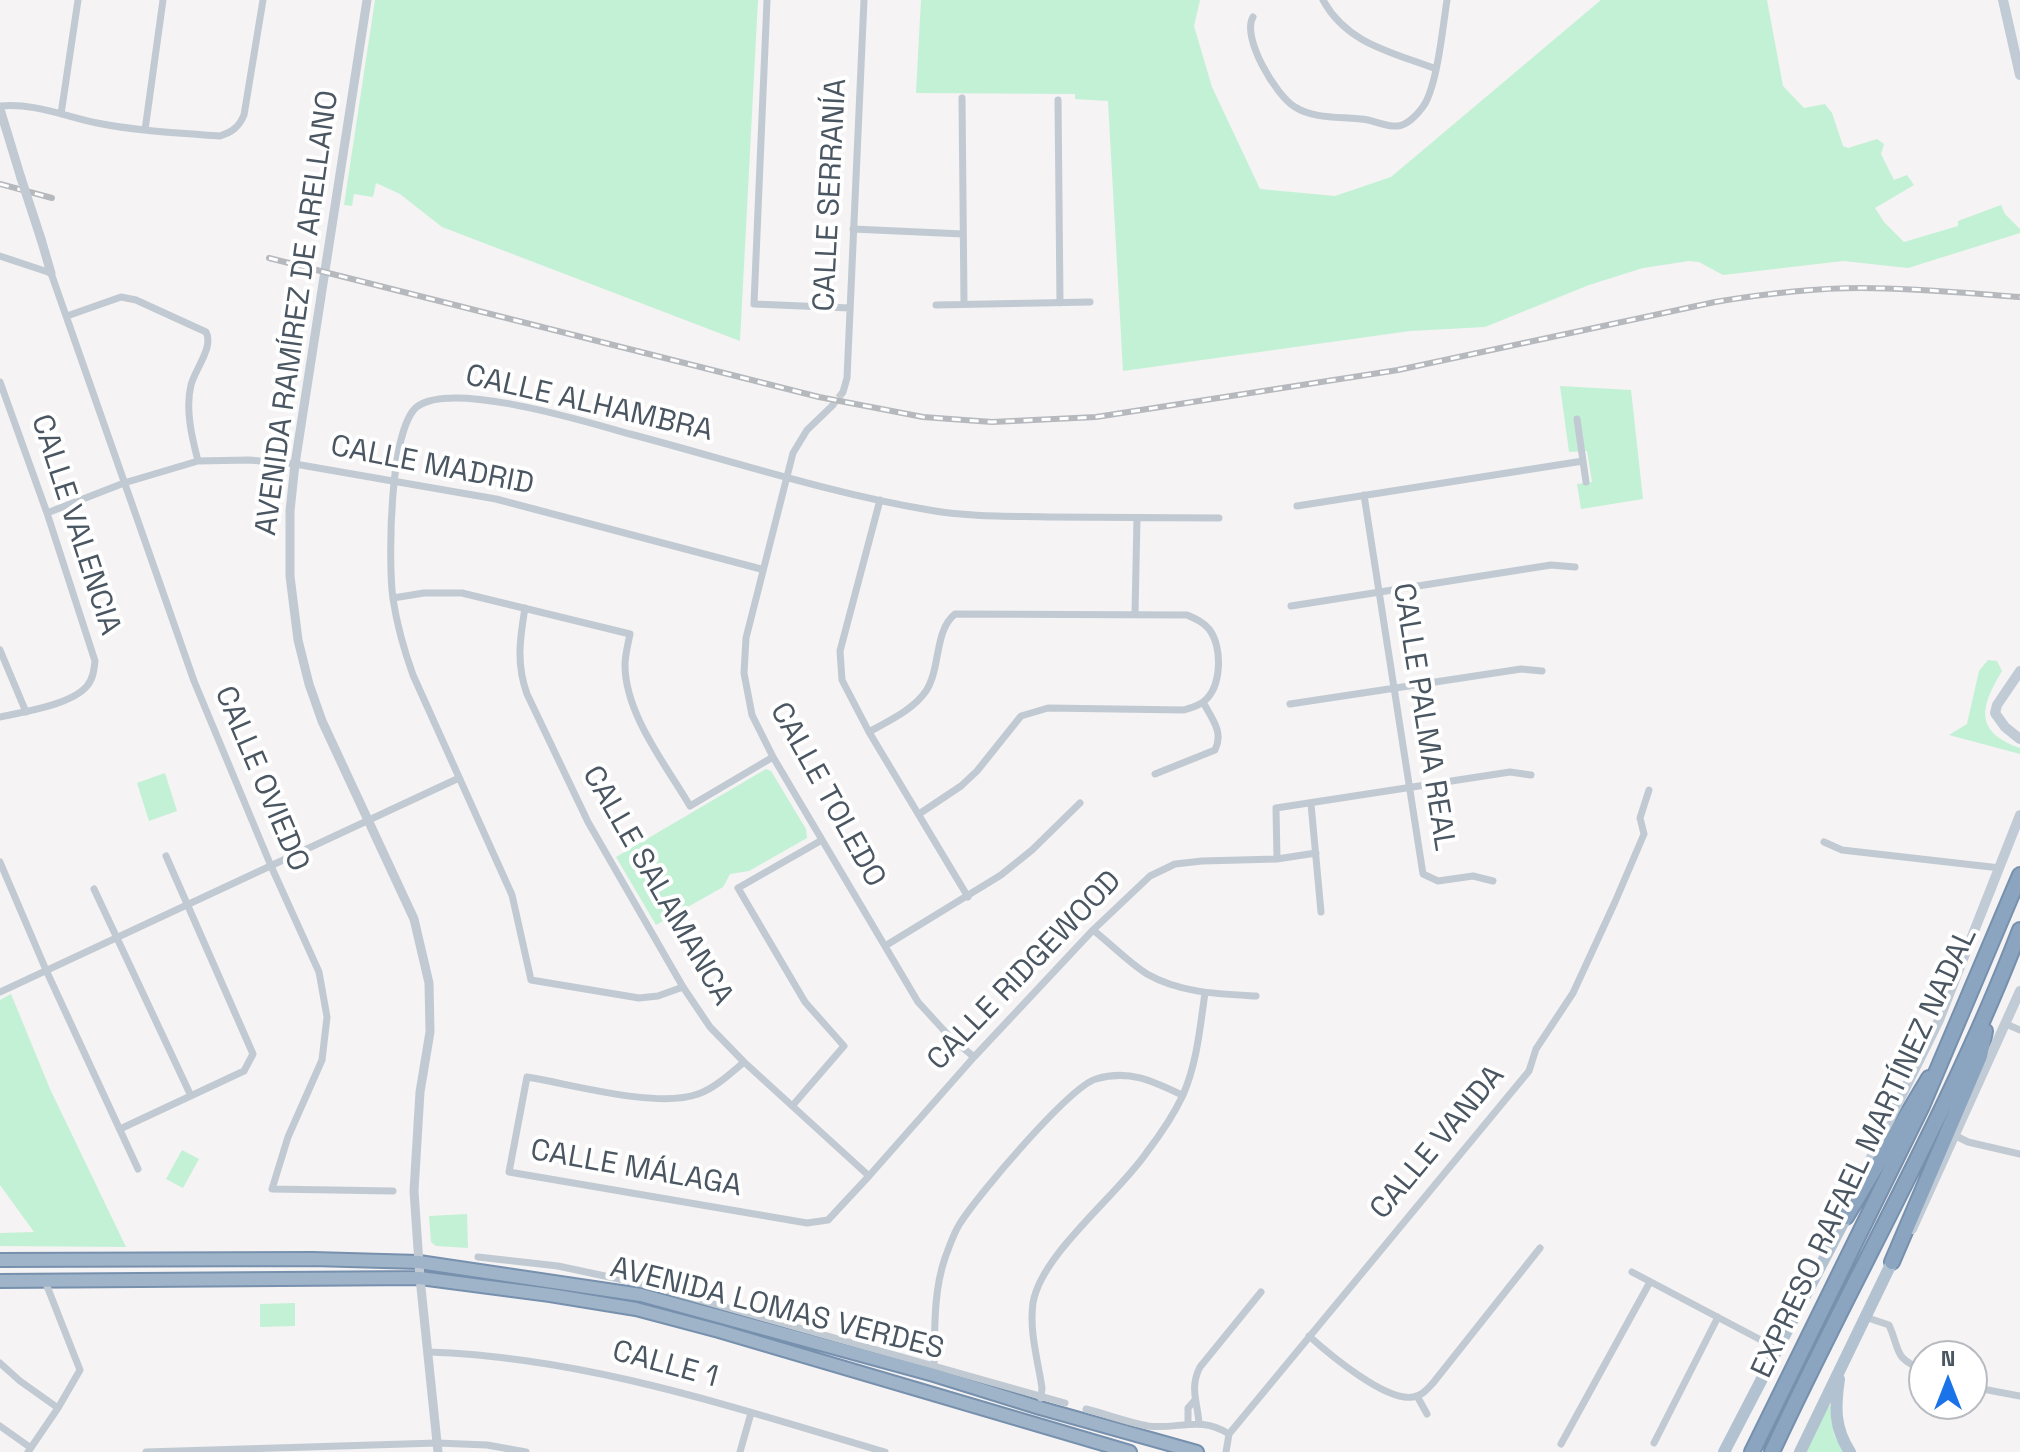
<!DOCTYPE html>
<html>
<head>
<meta charset="utf-8">
<style>
  body { margin:0 }
  #map { position:relative; width:2020px; height:1452px; overflow:hidden; background:#f5f3f3; font-family:"Space Grotesk",sans-serif }
  canvas { display:block }
  .north { position:absolute; left:1908px; top:1340px; width:80px; height:80px; box-sizing:border-box; background:#fff; border:2px solid #b7bbc0; border-radius:50%; rotate:0deg; font-size:22px; font-weight:700; line-height:32px; text-align:center; color:#4a5661 }
  .north::after { content:''; display:block; margin:auto; width:28px; height:36px; background:#1a73e8; clip-path:polygon(50% 0,100% 100%,50% 72%,0 100%) }
</style>
</head>
<body>
<div id="map">
<canvas width="2020" height="1452"></canvas>
<div class="north">N</div>
</div>
<script>
const c = document.querySelector('canvas').getContext('2d');
c.lineJoin = 'round';
function fill(path, color) { c.fillStyle = color; c.fill(path, 'evenodd'); }
function trace(path, color, width, dash) { c.strokeStyle = color; c.lineWidth = width; c.lineCap = dash ? 'butt' : 'round'; c.setLineDash(dash || []); c.stroke(path); }
function label(font, color, halo, rows, align = 'center') {
  c.font = font + ' "Space Grotesk",sans-serif'; c.lineWidth = 8; c.setLineDash([]); c.textBaseline = 'middle'; c.strokeStyle = halo; c.fillStyle = color; for (const [text, x, y, turn = 0] of rows) {
    c.save(); c.translate(x, y); c.rotate((+turn || 0) * Math.PI / 180); c.textAlign = isNaN(turn) ? turn : align; if (halo) c.strokeText(text, 0, 0); c.fillText(text, 0, 0); c.restore();
  }
}
fill(new Path2D(`
  M375,0H758L740,341L442,227L400,194L376,183L373,197L354,194L352,206L344,205Z
  M921,0H1200L1194,26L1212,87L1260,189L1335,196L1391,177L1601,0H1767L1783,86L1804,108L1825,104L1832,113L1843,146L1848,148L1877,139L1884,144L1881,154L1894,180L1907,175L1914,185L1875,208L1884,222L1904,242L1958,226V221L2001,205L2005,214L2020,229V233L1908,268L1843,261L1723,275L1699,262L1689,261L1643,268L1589,285L1485,327L1410,331L1123,371L1108,101L1075,99V94L916,93Z
  M1560,386L1631,390L1643,499L1581,509L1577,484L1592,482L1587,451L1569,452Z
  M1988,660L1997,661L2002,671C1980,707 1974,732 2020,748V754L1949,735L1967,724L1979,671Z
  M766,769L771,771L806,829L807,838L749,871L730,874L723,887L656,925L616,857Z
  M165,773L177,811L149,821L137,783Z
  M11,994L50,1089L126,1247L0,1246V1233L34,1232L0,1185V1000Z
  M182,1150L199,1159L183,1188L166,1179Z
  M467,1214L468,1248L436,1246L431,1242L429,1216Z
  M295,1303V1326L260,1327V1304Z
  M1827,1405L1832,1406L1834,1435L1844,1452H1804Z`), '#c3f1d5');
trace(new Path2D(`
  M832,406L843,392`), '#caccce', 7, [7, 3.5]);
const trunk = new Path2D(`
  M0,1260L313,1259L419,1262L641,1295L934,1375L1040,1408L1197,1452
  M0,1281L420,1278L550,1295L636,1309L719,1331L1130,1452`);
const motorway = new Path2D(`
  M1846,1217L1929,1078
  M1892,1262L1980,1056L1985,1031
  M1752,1452L1922,1106L2020,875
  M1772,1452C1853,1277 1951,1110 2020,930`);
trace(trunk, '#7690ad', 16);
trace(motorway, '#7690ad', 18);
trace(new Path2D(`
  M767,0L754,304L850,308
  M1323,0C1347,44 1392,52 1436,69
  M1253,17C1241,37 1276,96 1295,107C1315,120 1345,116 1368,120C1377,122 1388,127 1398,126C1407,125 1417,115 1422,108C1437,90 1443,25 1447,0
  M962,98L964,304
  M1058,100L1060,303
  M0,106C34,103 64,116 97,123C137,131 179,133 220,136C232,132 239,127 244,115L263,0
  M61,114L78,0
  M145,130L163,0
  M853,229L963,234
  M0,256L51,273L194,681L271,866L319,972L327,1017L322,1060L288,1137L272,1189L393,1191
  M936,305L1090,302
  M67,316L121,297L136,300L206,332C214,347 195,369 191,385C185,409 192,438 198,461
  M0,382L47,513L95,661C94,670 93,679 87,686C71,705 23,712 0,717
  M843,392L847,378L864,0
  M832,406L807,430L793,453L746,638L744,673L752,715L773,757L918,1002L950,1037L974,1057
  M1577,419L1586,482
  M1364,495L1423,874L1438,881L1473,876L1493,881
  M880,500L840,651L842,680L869,732L968,897
  M1297,506L1583,461
  M47,513L124,483L198,461L249,460L295,464L496,499L761,569
  M393,598L424,593H462L630,634C628,644 625,655 625,665C625,714 666,765 690,806L773,757
  M1291,606L1551,565L1575,567
  M525,608C520,638 516,664 527,694L588,822L683,987L710,1027L744,1062L869,1176
  M1135,614L1137,518
  M0,650L26,712
  M1290,704L1521,669L1542,671
  M869,732C888,721 913,710 926,691C941,668 934,631 955,614L1187,615C1196,619 1203,622 1209,629C1223,647 1222,688 1203,702C1198,706 1190,708 1184,710L1048,708L1021,716L977,771L961,786L919,814
  M1155,774L1215,750C1224,732 1212,719 1203,702
  M1311,804L1321,912
  M1824,842L1842,850L2000,868
  M1277,859L1276,808L1510,772L1531,775
  M0,862L46,970L138,1169
  M94,889L191,1096
  M1093,930C1111,944 1128,962 1147,974C1180,993 1219,994 1256,996
  M885,946L1001,875L1032,850L1080,803
  M683,987L658,996L639,998L531,980L512,895L413,675C404,650 397,625 393,599C388,564 389,426 418,406C455,381 586,422 630,434C729,460 828,493 929,510C968,517 1009,516 1049,517C1106,517 1162,518 1219,518
  M0,992L459,778
  M2006,1024L2020,1030
  M744,1062C731,1073 715,1088 698,1094C657,1109 571,1084 527,1077L509,1172L807,1223L828,1220L869,1176L974,1057L1093,930L1150,876L1175,864L1202,861L1277,859L1316,853
  M793,1105L844,1046L805,1002L738,888L822,840
  M120,1129L244,1071L253,1054L166,856
  M1956,1136L1968,1142L2020,1154
  M478,1257L558,1266L647,1285L1065,1403
  M1632,1272L1778,1349
  M1865,1317L1889,1325C1901,1352 1893,1358 1924,1370
  M1309,1336C1329,1354 1386,1402 1413,1397C1422,1396 1427,1389 1433,1383L1540,1248
  M428,1352C586,1357 735,1408 885,1452
  M0,1363L20,1381L58,1408
  M934,1367C935,1331 933,1293 945,1258C949,1247 953,1235 959,1225C976,1197 1069,1087 1096,1079C1129,1069 1153,1081 1182,1095
  M1972,1387L2020,1396
  M1417,1396L1427,1414
  M1041,1398L1042,1388C1038,1361 1029,1331 1033,1303C1041,1254 1118,1195 1147,1152C1160,1135 1174,1114 1183,1095C1197,1063 1200,1027 1205,993
  M1086,1409C1106,1414 1127,1422 1148,1426C1178,1430 1200,1415 1229,1434
  M1188,1424V1408L1194,1401
  M1199,1424C1198,1403 1189,1388 1200,1367L1261,1292
  M0,1426L31,1448
  M1654,1443L1718,1317
  M1561,1444L1650,1282
  M28,1452L58,1408L80,1370L45,1281
  M146,1452L437,1443L487,1445L526,1452
  M740,1452L751,1413
  M1226,1452L1229,1434L1529,1071L1536,1049L1573,993L1615,902L1644,834L1640,818L1649,790`), '#c1cad2', 7);
trace(new Path2D(`
  M367,0L295,464L290,511V576L298,640L309,684L322,721L414,919L429,983L430,1032L420,1092L414,1191L420,1278L438,1452
  M0,109L21,178
  M41,239L51,273`), '#c1cad2', 9);
trace(new Path2D(`
  M2003,0L2020,75
  M2020,671L1997,705L1995,713L2005,727L2020,739
  M1855,1190L1939,1020L2020,815
  M1912,1229L2020,991`), '#c1cbd6', 10);
trace(new Path2D(`
  M1839,1379C1835,1407 1834,1428 1850,1452
  M1724,1452L1846,1217
  M1800,1452L1892,1262`), '#b3c2d1', 12);
trace(trunk, '#9fb4c9', 12);
trace(motorway, '#8ba5c1', 14);
const rail = new Path2D(`
  M0,184L52,198
  M269,258L819,397L923,417L992,422L1096,417L1398,370L1715,302C1763,294 1812,288 1861,288C1914,288 1967,293 2020,297`);
trace(rail, '#b5b8bd', 6);
trace(rail, '#fff', 3, [9]);
trace(new Path2D(`
  M21,178L41,239`), '#c1cad2', 9);
label('30px', '#4a5661', '#fff', [
  ["CALLE SERRANÍA",831,195,-87],
  ["AVENIDA RAMÍREZ DE ARELLANO",298,313,-82],
  ["CALLE ALHAMBRA",589,404,13],
  ["CALLE MADRID",432,466,11],
  ["CALLE VALENCIA",75,525,72],
  ["CALLE PALMA REAL",1423,717,81],
  ["CALLE OVIEDO",261,779,67],
  ["CALLE TOLEDO",827,795,61],
  ["CALLE SALAMANCA",657,886,60],
  ["CALLE RIDGEWOOD",1025,971,-46],
  ["CALLE VANDA",1438,1143,-50],
  ["EXPRESO RAFAEL MARTÍNEZ NADAL",1865,1153,-65],
  ["CALLE MÁLAGA",636,1169,10],
  ["AVENIDA LOMAS VERDES",777,1309,14],
  ["CALLE 1",665,1365,15]
]);
</script>
</body>
</html>
